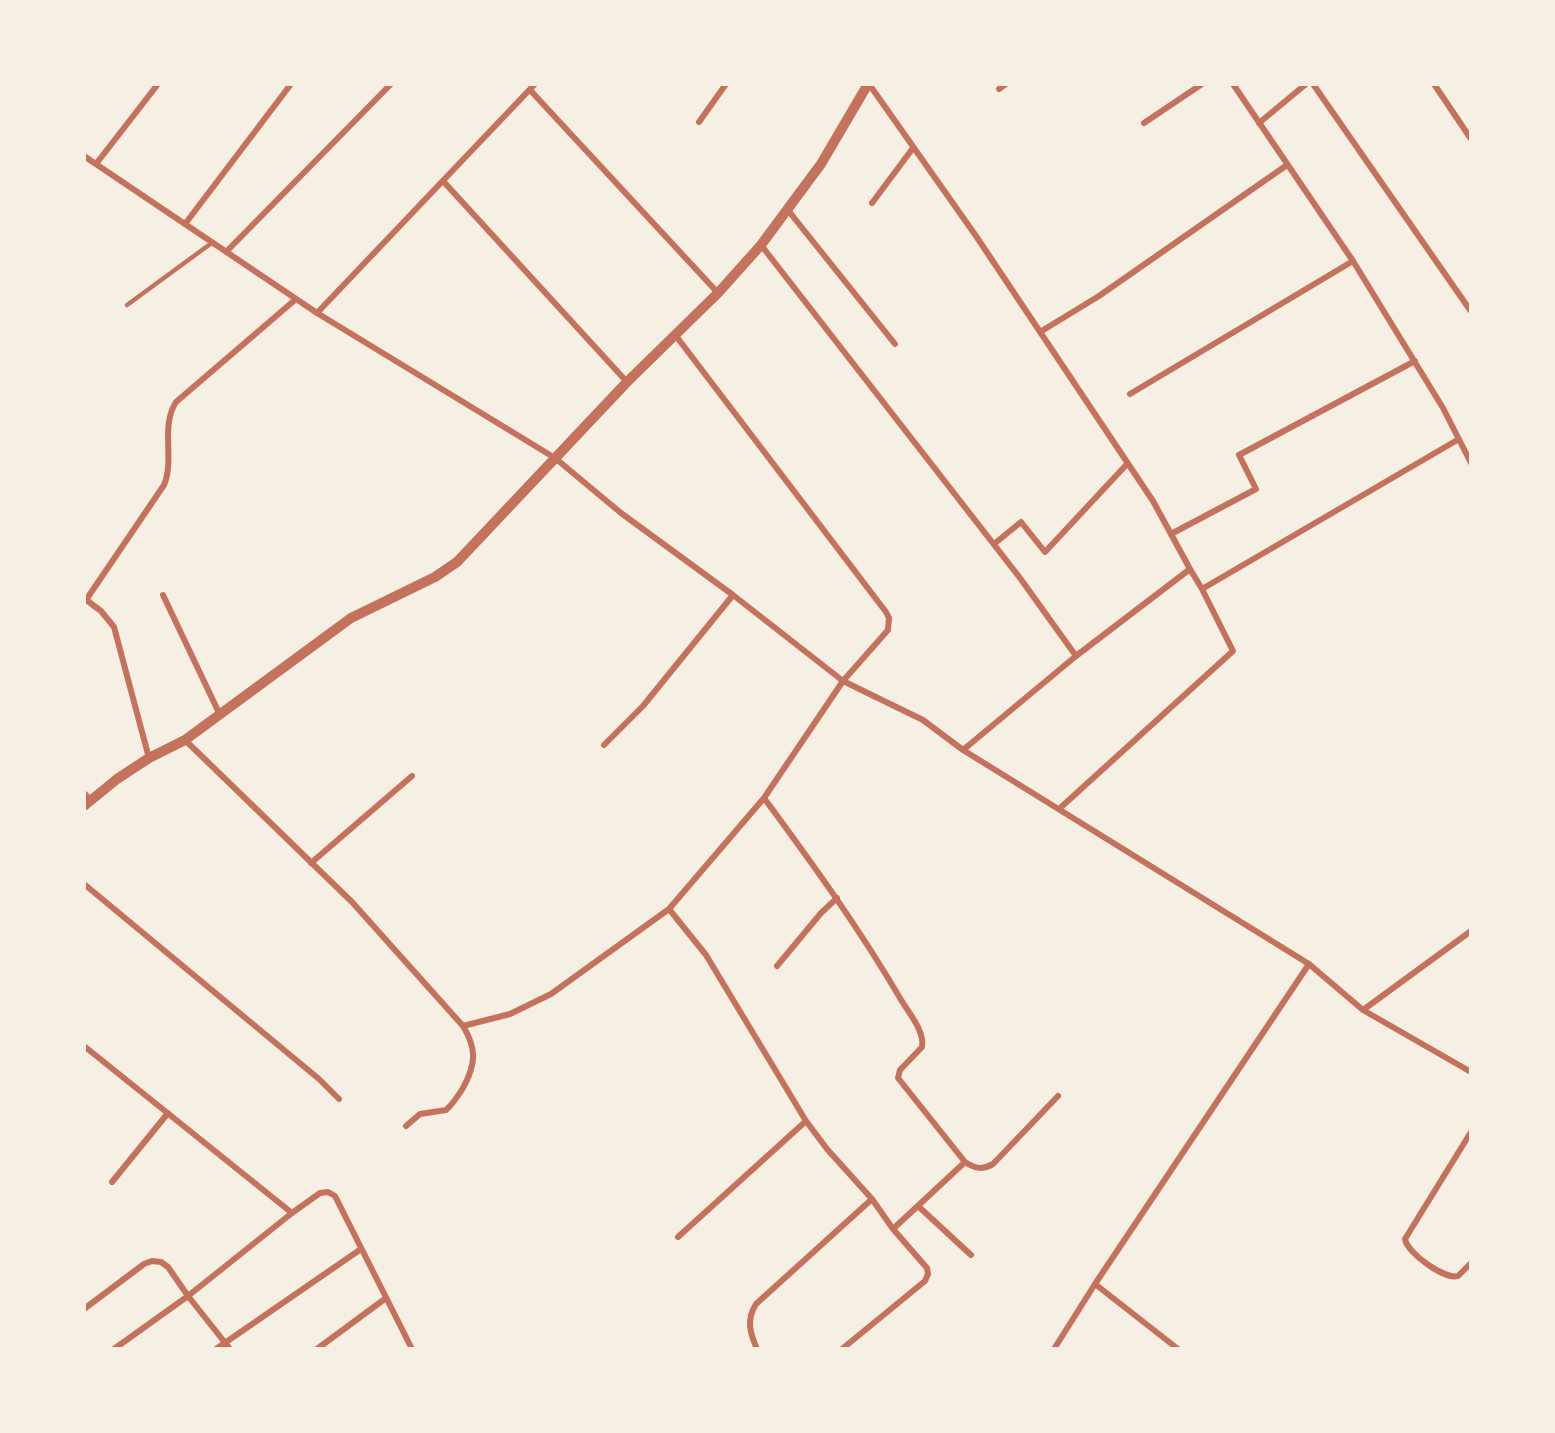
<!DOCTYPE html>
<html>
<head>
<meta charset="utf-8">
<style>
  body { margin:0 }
  #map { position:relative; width:1555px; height:1433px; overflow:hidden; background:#f6efe4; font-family:Arial,sans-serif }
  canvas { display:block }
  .frame { position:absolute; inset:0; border:86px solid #f6efe4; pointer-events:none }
</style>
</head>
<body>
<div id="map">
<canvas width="1555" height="1433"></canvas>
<div class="frame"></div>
</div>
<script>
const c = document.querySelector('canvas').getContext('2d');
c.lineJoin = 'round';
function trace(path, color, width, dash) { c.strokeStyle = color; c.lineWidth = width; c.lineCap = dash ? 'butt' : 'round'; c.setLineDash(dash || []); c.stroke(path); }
trace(new Path2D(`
  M127,305L213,242`), '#c5725c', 4.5);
trace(new Path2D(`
  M869,84L976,236L1153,501L1190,569L1076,656L963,750
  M1233,84L1353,261L1443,408L1471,463
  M1313,84L1470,310
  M1434,84L1471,139
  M999,89L1006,84
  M530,90L718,293
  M699,122L726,84
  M1144,123L1202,84
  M1259,123L1306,84
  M84,156L317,313L555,458L621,513L733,595L843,681L923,720L963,750L1309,964L1363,1010L1471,1072
  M96,164L158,84
  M443,181L627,382
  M872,203L913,148
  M787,209L895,344
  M185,224L291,84
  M761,245L1020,578L1076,656
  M227,251L391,84
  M317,313L535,84
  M1040,332L1099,296L1287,165
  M1130,394L1353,261
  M1171,534L1256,489L1239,455L1415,361
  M994,544L1021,522L1045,552L1127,464
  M1190,569L1202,589
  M163,595L220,715
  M85,599L101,611L114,627L149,758
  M86,600L164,485C175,459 160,427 176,402L296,299
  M185,740L352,902L463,1026L510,1014L551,994L669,909L764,798L843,681L888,630L889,618L886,612L676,336
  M604,745L643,706L733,595
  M84,793L91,800
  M764,798C812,863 859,928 900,998C908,1012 925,1031 922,1047L900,1070L898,1078L965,1162
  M1059,809L1233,651L1202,589L1459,439
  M311,863L412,776
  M84,884L319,1079L339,1099
  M669,909L706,955L806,1121L827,1149L872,1199L893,1229L927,1268L928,1274L925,1281L842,1349
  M777,966L821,913L837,898
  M1363,1010L1471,931
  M84,1046L292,1213
  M406,1126L420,1114L446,1110C453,1104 458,1096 463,1088C476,1064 477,1049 463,1026
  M1471,1132L1405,1239C1407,1253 1445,1280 1458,1276L1471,1263
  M112,1182L168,1113
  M918,1206L971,1255
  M893,1229L965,1162C976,1169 982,1170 993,1164L1058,1096
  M678,1237L806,1121
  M1095,1284L1178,1349
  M84,1309L144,1264L152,1261L161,1262L168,1267L188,1296L230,1349
  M114,1349L188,1296L292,1213L320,1193L328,1192L335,1196L412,1349
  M216,1349L361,1249
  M317,1349L386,1298
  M757,1349C750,1333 746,1320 756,1304L872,1199
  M1054,1349L1095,1284L1309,964`), '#c5725c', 6);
trace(new Path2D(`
  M84,806L117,779L149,758L185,740L351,618L435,577L457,562L627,382L718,293L761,245L821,164L868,84`), '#c5725c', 10);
</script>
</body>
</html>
